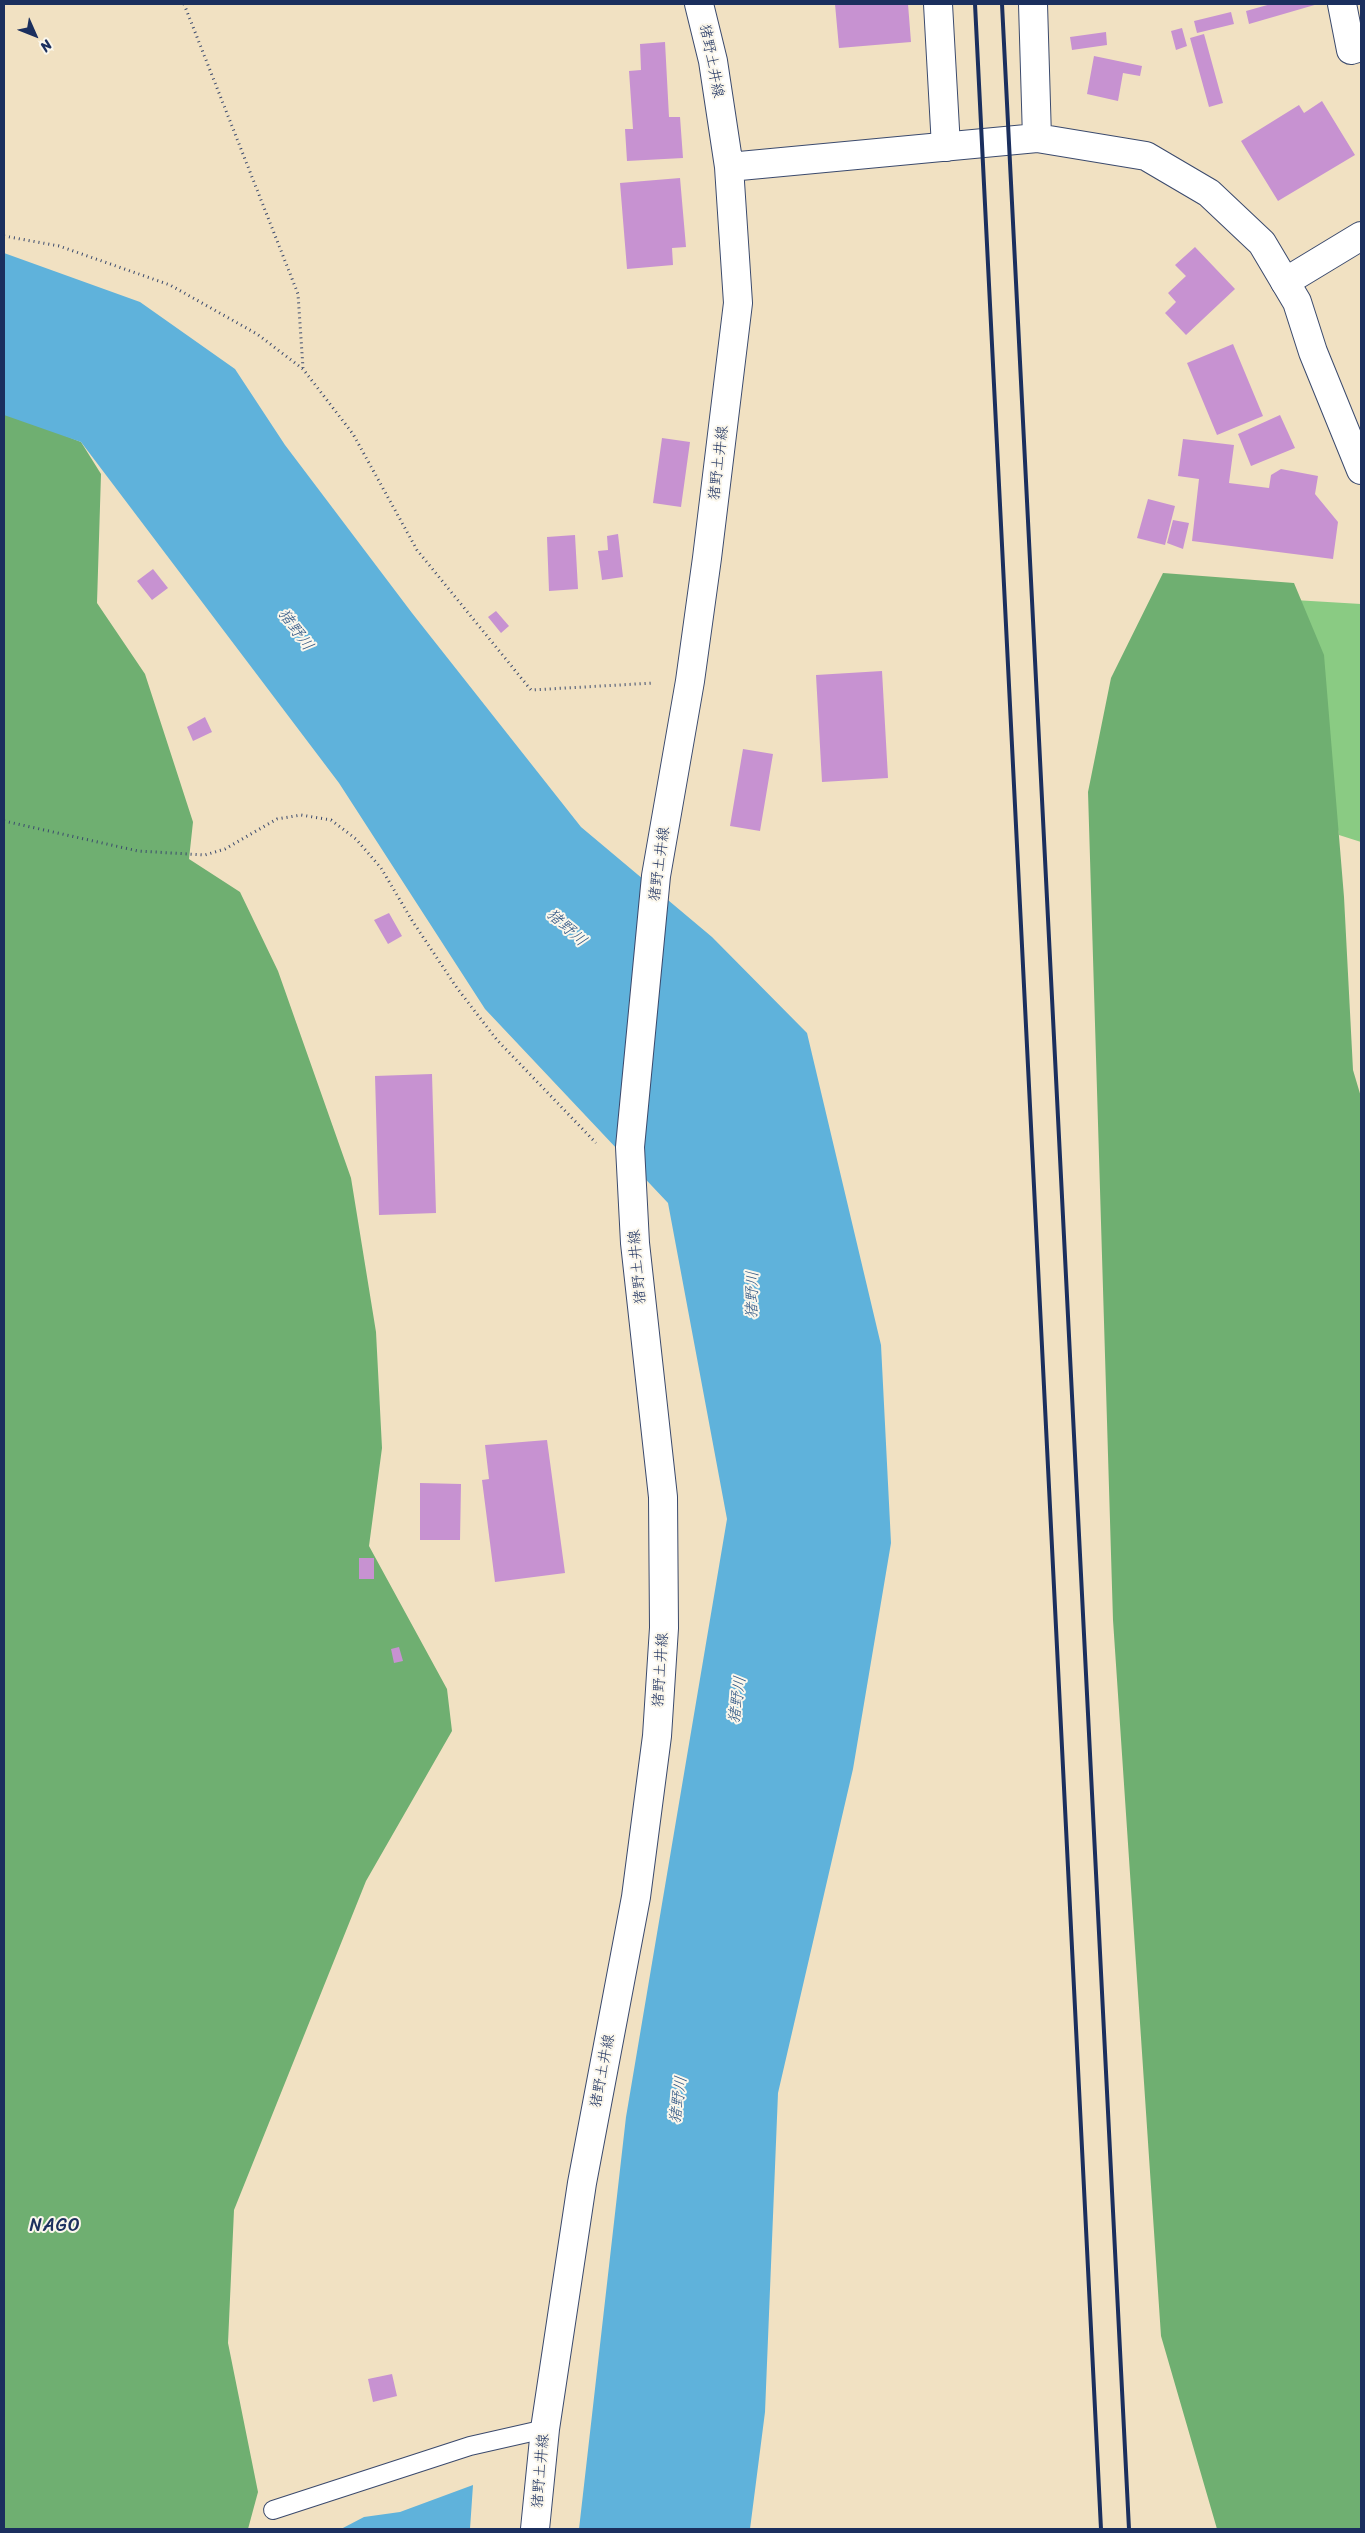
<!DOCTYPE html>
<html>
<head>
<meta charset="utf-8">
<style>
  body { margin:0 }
  #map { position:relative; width:1365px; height:2533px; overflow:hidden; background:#f1e1c2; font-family:Sriracha,sans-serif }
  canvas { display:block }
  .frame { position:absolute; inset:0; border:5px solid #1b2f5e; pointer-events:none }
  .north { position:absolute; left:10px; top:10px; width:50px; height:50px; -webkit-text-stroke:4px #fbf7ec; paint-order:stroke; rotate:134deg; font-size:14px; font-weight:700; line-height:20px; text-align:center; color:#1b2f5e }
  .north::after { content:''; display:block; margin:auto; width:18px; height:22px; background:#1b2f5e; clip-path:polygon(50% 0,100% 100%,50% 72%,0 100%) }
</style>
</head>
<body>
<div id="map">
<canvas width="1365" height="2533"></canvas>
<div class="frame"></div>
<div class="north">N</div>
</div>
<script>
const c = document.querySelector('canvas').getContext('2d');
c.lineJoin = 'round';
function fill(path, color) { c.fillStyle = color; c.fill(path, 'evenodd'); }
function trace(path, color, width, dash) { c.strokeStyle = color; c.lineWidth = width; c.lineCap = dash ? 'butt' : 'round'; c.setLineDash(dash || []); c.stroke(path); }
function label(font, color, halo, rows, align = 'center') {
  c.font = font + ' Sriracha,"Klee One",sans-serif'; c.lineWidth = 4; c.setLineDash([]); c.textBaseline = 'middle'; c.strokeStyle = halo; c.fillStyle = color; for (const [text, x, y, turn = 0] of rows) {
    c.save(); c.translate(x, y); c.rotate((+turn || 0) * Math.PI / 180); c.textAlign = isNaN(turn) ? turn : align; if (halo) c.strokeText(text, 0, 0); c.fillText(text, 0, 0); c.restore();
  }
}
fill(new Path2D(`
  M1294,600L1361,604V842L1339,835Z`), '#8acb83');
fill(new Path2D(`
  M4,411L81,442L101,474L97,603L145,674L193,822L189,859L240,892L278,971L351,1178L376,1332L382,1448L369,1546L447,1689L452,1731L366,1881L234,2210L228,2343L258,2492L248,2529H4Z
  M1163,573L1294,583L1324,655L1344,897L1353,1070L1361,1097V2529H1217L1161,2336L1113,1620L1088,792L1111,678Z`), '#6faf71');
fill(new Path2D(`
  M4,253L140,302L235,369L285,445L412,613L581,827L712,937L807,1033L881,1345L891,1543L853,1769L778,2093L765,2412L750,2529H579L626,2117L727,1519L668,1203L485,1009L339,783L81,442L4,415Z
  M473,2485L470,2529H341L364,2517L400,2512Z`), '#5fb2db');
fill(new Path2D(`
  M835,4H908L911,42L839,48Z
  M1271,4H1318L1249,24L1246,11Z
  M1231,12L1234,24L1197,33L1194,21Z
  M1182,28L1187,46L1176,50L1171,31Z
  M1106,32L1107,45L1072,50L1070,37Z
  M1204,34L1223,103L1209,107L1190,38Z
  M665,42L669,117H680L683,158L627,161L625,129H633L629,71L641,70L640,44Z
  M1094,56L1142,66L1140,76L1123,73L1118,101L1087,94Z
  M1322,101L1355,155L1278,201L1241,141L1299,105L1304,113Z
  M680,178L686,247L672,248L673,265L627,269L620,183Z
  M1195,247L1235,289L1186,335L1165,313L1176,302L1168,293L1186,276L1175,265Z
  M1233,344L1263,416L1217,435L1187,363Z
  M1280,415L1295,448L1251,466L1238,434Z
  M662,438L690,442L681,507L653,503Z
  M1183,439L1234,445L1229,483L1269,488L1271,475L1281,469L1318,476L1315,494L1338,522L1333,559L1192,541L1199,479L1178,476Z
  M1148,499L1175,506L1165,545L1137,538Z
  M1173,520L1189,523L1183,549L1167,543Z
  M618,534L623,577L602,580L598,551L608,550L607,536Z
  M575,535L578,589L549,591L547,537Z
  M153,569L168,588L152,600L137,581Z
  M496,611L509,626L501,633L488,617Z
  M882,671L888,778L822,782L816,675Z
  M205,717L212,732L193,741L187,727Z
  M743,749L773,754L760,831L730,826Z
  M389,913L402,936L388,944L374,920Z
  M432,1074L436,1213L379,1215L375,1076Z
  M547,1440L565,1573L495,1582L482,1480L489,1479L485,1445Z
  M420,1483L461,1484L460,1540H420Z
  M359,1558H374V1579H359Z
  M399,1647L403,1661L394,1663L391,1649Z
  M392,2374L397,2396L373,2402L368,2379Z`), '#c792d1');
const lane = new Path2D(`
  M273,2510L470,2446L545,2429`);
const street = new Path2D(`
  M938,4L946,147
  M1342,4L1351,50L1361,47
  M1285,282L1361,236`);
const secondary = new Path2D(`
  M1033,4L1037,138
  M729,167L1037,138L1146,156L1209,193L1262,243L1297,302L1313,352L1361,470
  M535,2529L545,2429L582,2183L636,1897L657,1736L664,1628L663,1497L635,1243L630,1147L656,876L690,681L707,558L738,303L729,167L713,61L699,4`);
trace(lane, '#3b4a6d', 20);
trace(street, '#3b4a6d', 30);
trace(secondary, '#3b4a6d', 30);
trace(new Path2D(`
  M184,4L298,294L303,368
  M4,236L59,246L170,285L257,334L303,369L353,434L417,550L531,690L654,683
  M4,821L138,851L205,855L225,849L277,819L301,815L331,820L356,839L381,868L413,922L457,988L497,1040L596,1143`), '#3b4a6d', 3, [1, 4]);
trace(lane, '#fff', 18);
trace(street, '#fff', 28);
trace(secondary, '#fff', 28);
trace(new Path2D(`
  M975,4L1101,2529
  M1002,4L1129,2529`), '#1b2f5e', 4);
label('15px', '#1b2f5e', '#fbf7ec', [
  ["猪野土井線",711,61,79],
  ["猪野土井線",719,463,-83],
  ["猪野土井線",660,864,-82],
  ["猪野土井線",638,1267,-95],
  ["猪野土井線",661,1670,-86],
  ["猪野土井線",603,2071,-79],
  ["猪野土井線",541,2471,-85]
]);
label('italic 16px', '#2f5684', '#fbf7ec', [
  ["猪野川",295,630,54],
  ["猪野川",566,928,42],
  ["猪野川",753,1295,-89],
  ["猪野川",738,1700,-82],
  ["猪野川",679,2100,-82]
]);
c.letterSpacing = '1px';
label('18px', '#1b2f5e', '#fbf7ec', [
  ["NAGO",55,2226]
]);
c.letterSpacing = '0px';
</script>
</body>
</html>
